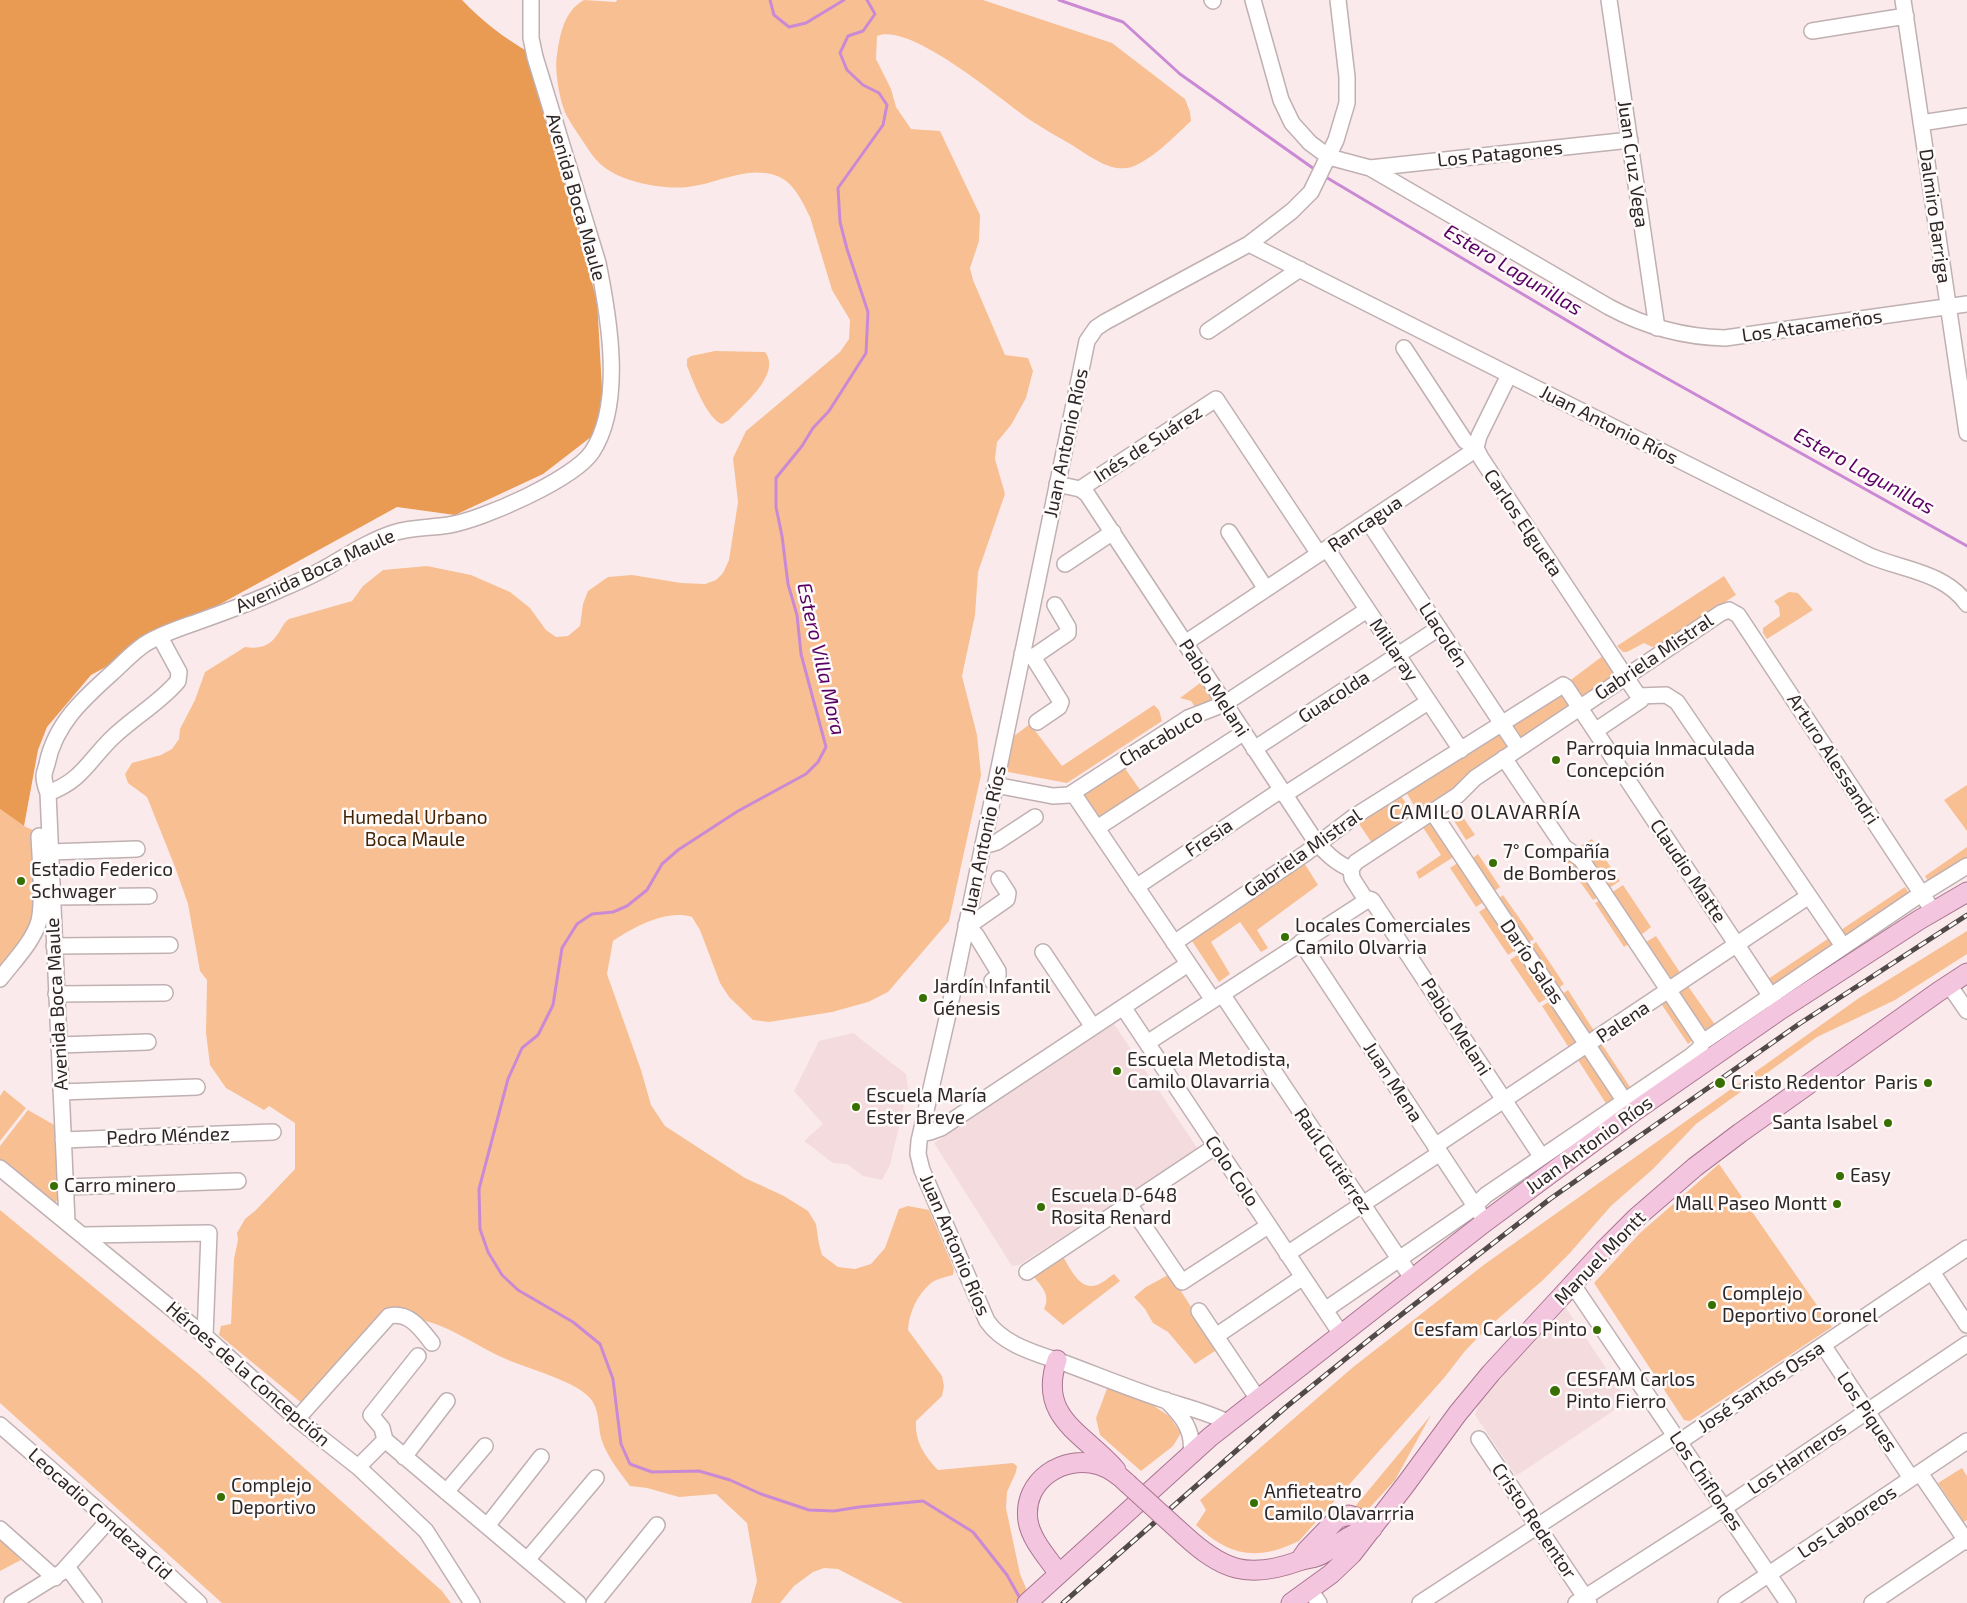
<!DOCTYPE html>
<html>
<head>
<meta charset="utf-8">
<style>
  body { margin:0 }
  canvas { display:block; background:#fbeaec }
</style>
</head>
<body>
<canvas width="1967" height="1603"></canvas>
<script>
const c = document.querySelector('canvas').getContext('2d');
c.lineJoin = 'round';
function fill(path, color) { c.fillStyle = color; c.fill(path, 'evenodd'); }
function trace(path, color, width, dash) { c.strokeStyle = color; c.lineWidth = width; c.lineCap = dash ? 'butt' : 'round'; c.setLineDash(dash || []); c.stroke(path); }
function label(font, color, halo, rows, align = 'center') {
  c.font = font + ' "Exo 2",sans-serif'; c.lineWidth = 5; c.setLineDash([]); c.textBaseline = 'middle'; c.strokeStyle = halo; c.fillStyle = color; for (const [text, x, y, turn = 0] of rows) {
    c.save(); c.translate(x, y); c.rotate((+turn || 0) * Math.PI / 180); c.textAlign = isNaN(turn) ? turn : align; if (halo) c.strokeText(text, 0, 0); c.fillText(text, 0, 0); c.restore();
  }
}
fill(new Path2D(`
  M1114,1024L1198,1149L1019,1265L1012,1266L934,1143Z
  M853,1033L906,1074L908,1088L890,1165L882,1180L863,1176L847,1164L833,1163L804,1141L823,1124L794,1091L819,1041Z
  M1566,1308L1628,1401L1516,1476L1475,1415L1479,1403L1498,1380Z`), '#f4dbdd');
fill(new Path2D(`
  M584,0L616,2L617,0H983L1112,43L1185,99L1190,112L1191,121C1176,135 1147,165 1127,168C1108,171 1088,155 1072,145C1058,137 1044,129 1030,120C1001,100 911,22 877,36L876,59L891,89L896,107L911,129L940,131L980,215L979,241L970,268L973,280L1005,355L1028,358L1033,371L1026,398L1011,425L997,442L995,459L1005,494L978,572L975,615L962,676L977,735L981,775L949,921L888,992L868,1002L832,1012L769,1022L753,1020L729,997L720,983L700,930L692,917C666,909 634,927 613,941L607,974L641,1070L651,1105L665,1126L745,1178L784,1196L808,1211L816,1224L819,1244L822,1255L838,1267L855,1269L871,1264L885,1248L899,1209L908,1206L929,1210L954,1269L953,1275C946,1277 935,1279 930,1284C917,1295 909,1313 908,1330L942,1376L944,1386L942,1396L916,1421C915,1442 924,1455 938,1470L1013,1463L1017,1466L1016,1472L1007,1492L1006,1508L1020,1574L1026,1588L1025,1595L1015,1603H903L838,1569L824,1568L813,1572L794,1586L780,1603H751L757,1581L747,1523L716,1494L679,1497L647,1488L630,1486C619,1471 608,1458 602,1441C597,1426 601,1410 589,1397C573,1380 528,1369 506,1359C475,1346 446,1322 411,1318C400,1317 393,1321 383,1327L309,1409L219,1335L221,1326L231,1324L234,1259L238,1240L237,1233L245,1219L256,1210L295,1169V1123L269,1106L264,1110L226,1088L210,1065L206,1033L207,980L200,971L188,904L175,867L147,797L128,783L125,774L132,763L161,755L172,749L179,739L180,729L195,700L205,672L245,647C258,649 269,647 277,635C282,629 282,624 289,619L352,601L363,586L383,570L427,566L471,575L510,592L530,608L546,630L556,637L568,636L580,626L583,604L588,591L608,577L632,575L681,583L705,584L716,580L723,573L729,560L738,502L733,458L746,431L840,352L849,339L850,320L832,290L810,217C803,203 794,182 777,176C746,165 718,184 688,187C665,190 622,182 604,167C593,159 586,145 578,134C575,129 571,124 568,118C560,105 554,70 557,55C560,34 564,11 584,0Z
  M715,351L765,352C782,374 743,405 729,420L722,424C707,419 693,381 687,366V359L691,356Z
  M1724,576L1736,595L1656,646L1652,647L1644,643L1627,652H1623L1617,646Z
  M1789,592L1798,593L1813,610L1767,639L1763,633V628L1780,616L1779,607L1774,601Z
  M1604,655L1614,672L1611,679L1475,769L1458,787L1418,812L1406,792L1562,689L1572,679Z
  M1204,680L1216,700L1195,707L1191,701L1180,698Z
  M1154,705L1159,710L1162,721L1067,783L1008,772L1006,764L1014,736L1030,724L1062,766Z
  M1124,767L1143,794L1099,823L1081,796Z
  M1967,785V831L1944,800Z
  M1399,793L1414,815L1372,843L1357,821Z
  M0,809L24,826L44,835L38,927L0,972Z
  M1459,811L1475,835L1466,840L1451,816Z
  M1428,823L1432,824L1455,856L1419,879L1416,872L1441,855L1422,826Z
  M1592,839L1620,881L1609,888L1576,849Z
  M1967,847V872L1934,891L1925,876Z
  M1478,854L1500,887L1492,893L1470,860Z
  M1568,854L1572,858L1600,896L1593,900L1563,858Z
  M1303,861L1318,885L1257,930L1268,948L1261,952L1240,922L1211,942L1230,974L1219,982L1192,941L1194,931Z
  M1459,862L1485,901L1476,907L1450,868Z
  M1623,885L1651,927L1641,935L1611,893Z
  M1905,887L1915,902L1773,995L1765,981Z
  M1503,895L1534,939L1525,945L1495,901Z
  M1601,900L1630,943L1624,947L1595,903Z
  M1488,906L1517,949L1508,955L1479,912Z
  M1967,931V954L1895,1000L1817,1037L1696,1124L1653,1169L1611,1206L1569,1254L1543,1280L1485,1330L1465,1351L1444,1378L1299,1541C1257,1561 1230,1557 1196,1525L1206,1510L1200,1500L1352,1368L1485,1264L1859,998Z
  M1656,936L1683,977L1673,984L1646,942Z
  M1536,942L1564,984L1556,990L1528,948Z
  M1520,953L1549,997L1539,1003L1510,960Z
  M1685,982L1716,1026L1707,1032L1676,988Z
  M1568,990L1598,1037L1589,1043L1559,996Z
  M1667,997L1695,1038L1688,1044L1660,1002Z
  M1552,1000L1583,1048L1573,1054L1542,1006Z
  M1599,1040L1630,1087L1623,1092L1592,1045Z
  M1585,1051L1617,1100L1607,1105L1576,1057Z
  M4,1090L26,1108L0,1141V1096Z
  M28,1110L56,1126L58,1198L55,1204L33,1191L34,1185L24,1177L16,1178L0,1165V1146Z
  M1719,1164L1832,1327L1690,1421L1684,1420L1594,1283L1640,1233Z
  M0,1210L199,1374L442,1591L451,1603H222L0,1403Z
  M1061,1253C1068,1264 1079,1292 1097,1285C1103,1283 1109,1277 1114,1274L1120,1281L1063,1325L1044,1309C1052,1294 1039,1284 1030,1272Z
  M1170,1274L1218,1349L1195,1364L1168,1332L1153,1323L1145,1309L1134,1297L1146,1287Z
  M1108,1386L1154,1406L1169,1416L1181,1433L1173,1446L1141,1471L1100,1435L1096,1418Z
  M1431,1415L1395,1480L1363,1515L1353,1509Z
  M1962,1468L1967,1476V1520L1964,1522L1938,1483Z
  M0,1539L21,1560L0,1571Z`), '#f8c092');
fill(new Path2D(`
  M0,0H462C482,21 504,38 530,53L597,301L603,406L591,437L543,474L455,515L397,507L91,675L47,727L38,750L24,826L0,809Z`), '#e99a53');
trace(new Path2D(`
  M770,0L774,15L789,27L806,23L844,0
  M867,0L875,14L863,31L848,36L840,53L847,70L863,85L879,93L887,105L883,125L838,188L840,222L847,249L868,312L866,353L829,411L813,428L802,446L776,478V507L782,536L788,584L797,615L801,654L826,747L818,762L806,774L738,811L678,850L662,864L647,890L627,906L613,912L592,914L577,924L562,948L553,1005L538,1035L522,1048L508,1079L479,1189L480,1229L488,1252L502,1275L518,1290L573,1322L600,1344L613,1379L621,1444L630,1464L652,1472L699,1471L730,1480L761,1494L809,1510L834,1511L859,1507L923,1501L973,1532L1007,1575L1021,1600
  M1059,0L1123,22L1180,74L1317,171
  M1324,176L1625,355L1967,546`), '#ca89d4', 3);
const minor = new Path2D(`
  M1212,0L1213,1
  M1253,0L1281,100L1292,123L1310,143L1329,157L1370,168L1609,307C1646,327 1683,337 1725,338L1967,304
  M1609,0L1657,328
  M1903,0L1967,433
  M1812,31L1906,16
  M1921,123L1967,116
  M1370,168L1630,140
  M1249,244L1870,556C1903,570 1944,572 1967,604
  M1208,331L1300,269
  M1404,348L1465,441L1476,448L1481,458L1641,700L1595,731
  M1057,484L1080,489L1087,494L1314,839C1323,851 1337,864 1351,869
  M1080,489L1216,399L1319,554
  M1368,521L1518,748
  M1229,532L1266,589
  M1327,549L1461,750
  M1065,564L1113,532
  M1185,643L1469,454L1476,448L1479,436L1509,375
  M1022,654L1033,657L1061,702L1059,707L1037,722
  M1033,657L1068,633V627L1055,605
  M1638,696L1666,695L1677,702L1843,946
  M1254,749L1439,628
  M1504,758L1564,847L1581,859L1703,1042
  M995,785L1053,796L1069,795L1188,718L1224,704L1367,610
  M48,793C81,781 88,762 111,739C132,718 160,703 178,681L179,672L160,637
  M1073,793L1213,1000
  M1284,795L1428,702
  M1432,811L1630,1109
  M1097,828L1243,733
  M983,844H991L997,842L1035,817
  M50,852L137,849
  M1351,869L1356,862L1458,795L1475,778L1721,613L1729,610L1738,615L1933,911
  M1351,869L1352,878L1366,900
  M1136,887L1281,790
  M52,897L149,896
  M966,925L974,922L1007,899L1008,893L999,879
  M966,925L976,935L998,971V976L992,981
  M1301,942L1479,1212
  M1174,943L1306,853L1355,816L1563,685L1566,687L1780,1010
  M54,946L170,945
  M1043,952L1093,1027
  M0,979C13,962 33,942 39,921C44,901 40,858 39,836
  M1949,985L1967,1011
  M56,994L165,993
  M1222,994L1412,1278
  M1123,1007L1341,1334
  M1147,1043L1369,899L1372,900L1541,1156
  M59,1045L148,1042
  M61,1092L197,1087
  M921,1134L930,1132L941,1128L1188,964
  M63,1140L273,1132
  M1435,1146L1809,896
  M0,1168L205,1336L297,1419L358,1467L388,1495L426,1531L472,1603
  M66,1187L238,1181
  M1129,1204L1182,1282L1268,1226
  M67,1222L48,793C46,788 44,782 44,776C44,772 46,768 47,764C55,724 83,699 112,673C123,663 133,652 145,644C161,634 180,628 197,622C225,612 253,602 279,590C295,583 312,576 327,567C348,555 369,541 393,533C411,527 431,528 449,525C482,520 574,479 592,452C624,404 609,317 598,263L535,57L531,38V0
  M84,1235L209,1233L205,1336
  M1287,1254L1440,1153
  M1027,1272L1216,1146
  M1932,1272L1967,1325
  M1573,1285L1788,1603
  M1325,1310L1469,1211L1486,1195L1691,1056L1699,1049L1703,1042L1915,898L1967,866
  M1199,1311L1258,1399
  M1216,1336L1303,1277
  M1823,1345L1911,1478
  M1166,1400C1182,1416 1194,1430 1191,1453
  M297,1419L389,1316C409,1311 421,1329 432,1343
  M1229,1423C1208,1412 1186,1407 1164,1400C1131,1389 1099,1376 1067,1364C1039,1354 1004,1346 987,1321L922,1170L918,1154L919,1141L949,1010L1087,341L1096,328L1105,322L1249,244L1292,211L1311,192L1336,140L1347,103V77L1338,0
  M0,1425L109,1520L199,1603
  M1479,1439L1589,1603
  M385,1440L382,1428L371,1415L418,1356
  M1679,1442L1967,1248
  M404,1457L447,1401
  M358,1467L385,1440L578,1603
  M1920,1473L1967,1542
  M446,1492L485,1446
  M487,1526L541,1457
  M0,1529L55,1578
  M527,1560L596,1478
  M67,1567L94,1603
  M1310,1590L1319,1603
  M12,1603L62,1572L109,1520
  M594,1603L657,1525
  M1420,1603L1675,1436
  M1576,1603L1724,1508L1967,1344
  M1726,1603L1967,1441
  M1872,1603L1967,1539`);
const major = new Path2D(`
  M1057,1360C1037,1418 1084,1433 1116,1470
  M1183,1534C1222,1570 1247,1580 1299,1561C1307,1558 1316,1559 1324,1553C1343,1542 1349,1533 1372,1529
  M1300,1560L1307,1550L1338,1518L1349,1515L1355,1517L1372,1529
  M1059,1574C1048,1558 1031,1540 1028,1521C1022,1480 1064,1454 1099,1465C1111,1469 1120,1476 1128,1484
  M1027,1603L1210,1437L1485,1222L1632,1113L1780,1010L1919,920L1967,892
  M1291,1603L1331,1574L1352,1554L1406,1484L1458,1413L1491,1373L1604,1250L1636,1218L1695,1167L1740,1133L1938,992L1967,973`);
trace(minor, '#c0b0b2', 18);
trace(major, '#a97590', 21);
trace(minor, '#fff', 15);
trace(major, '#f4c5de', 19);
const rail = new Path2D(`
  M1063,1603L1286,1407L1370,1339L1550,1199L1799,1024L1967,915`);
trace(rail, '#51494a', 5);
trace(rail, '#fffbfb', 3, [9]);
const majorBridge = new Path2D(`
  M1128,1484L1183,1534`);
trace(majorBridge, '#a97590', 21, []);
trace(majorBridge, '#f4c5de', 19);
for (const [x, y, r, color] of [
  [1556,760,5,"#377000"],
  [1493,863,5,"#377000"],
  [21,881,5,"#377000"],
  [1285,937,5,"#377000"],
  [923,998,5,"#377000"],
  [1117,1071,5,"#377000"],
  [1720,1083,6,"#377000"],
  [1928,1083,5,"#377000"],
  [856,1107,5,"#377000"],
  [1888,1123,5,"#377000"],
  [1840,1176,5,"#377000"],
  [54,1186,5,"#377000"],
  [1837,1204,5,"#377000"],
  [1041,1207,5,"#377000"],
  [1712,1305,5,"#377000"],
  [1597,1330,5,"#377000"],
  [1555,1391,6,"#377000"],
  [221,1497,5,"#377000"],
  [1254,1503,5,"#377000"]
]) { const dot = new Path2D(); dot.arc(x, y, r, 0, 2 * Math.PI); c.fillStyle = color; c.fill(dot); trace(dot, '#fffbfb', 2); }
label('19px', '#2c2627', '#fffbfb', [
  ["Los Patagones",1500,154,-6],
  ["Juan Cruz Vega",1633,164,82],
  ["Avenida Boca Maule",576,197,74],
  ["Dalmiro Barriga",1935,216,82],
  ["Los Atacameños",1812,326,-8],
  ["Juan Antonio Ríos",1609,425,27],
  ["Juan Antonio Ríos",1066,443,-78],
  ["Inés de Suárez",1148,444,-33],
  ["Carlos Elgueta",1523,523,56],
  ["Rancagua",1365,524,-34],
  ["Avenida Boca Maule",315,571,-25],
  ["Llacolén",1443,635,57],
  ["Millaray",1394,650,56],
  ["Gabriela Mistral",1654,657,-34],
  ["Pablo Melani",1214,688,57],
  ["Guacolda",1334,697,-33],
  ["Chacabuco",1161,738,-31],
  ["Arturo Alessandri",1833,759,57],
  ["Fresia",1209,838,-34],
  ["Juan Antonio Ríos",984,840,-78],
  ["Gabriela Mistral",1303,853,-35],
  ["Claudio Matte",1688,871,56],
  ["Darío Salas",1532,962,56],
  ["Avenida Boca Maule",57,1004,-93],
  ["Palena",1623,1022,-34],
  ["Pablo Melani",1456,1027,57],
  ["Juan Mena",1393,1082,57],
  ["Pedro Méndez",168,1136,-2],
  ["Juan Antonio Ríos",1589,1145,-36],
  ["Raúl Gutiérrez",1333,1161,56],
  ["Colo Colo",1232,1171,56],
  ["Juan Antonio Ríos",955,1245,67],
  ["Manuel Montt",1600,1258,-46],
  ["Héroes de la Concepción",248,1374,41],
  ["José Santos Ossa",1761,1387,-34],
  ["Los Piques",1867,1412,56],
  ["Los Harneros",1797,1458,-34],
  ["Los Chiflones",1706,1481,56],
  ["Leocadio Condeza Cid",100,1514,42],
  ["Cristo Redentor",1534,1521,56],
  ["Los Laboreos",1847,1522,-34]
]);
label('19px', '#2c2627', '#fffbfb', [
  ["Parroquia Inmaculada",1566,749],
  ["Concepción",1566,771],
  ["7° Compañía",1503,852],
  ["de Bomberos",1503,874],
  ["Estadio Federico",31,870],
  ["Schwager",31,892],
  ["Locales Comerciales",1295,926],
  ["Camilo Olvarria",1295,948],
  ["Jardín Infantil",933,987],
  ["Génesis",933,1009],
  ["Escuela Metodista,",1127,1060],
  ["Camilo Olavarria",1127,1082],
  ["Cristo Redentor",1731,1083],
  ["Paris",1918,1083,"right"],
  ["Escuela María",866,1096],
  ["Ester Breve",866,1118],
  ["Santa Isabel",1878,1123,"right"],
  ["Easy",1850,1176],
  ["Carro minero",64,1186],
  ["Escuela D-648",1051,1196],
  ["Rosita Renard",1051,1218],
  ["Mall Paseo Montt",1827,1204,"right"],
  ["Complejo",1722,1294],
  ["Deportivo Coronel",1722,1316],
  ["Cesfam Carlos Pinto",1587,1330,"right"],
  ["CESFAM Carlos",1566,1380],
  ["Pinto Fierro",1566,1402],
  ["Complejo",231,1486],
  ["Deportivo",231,1508],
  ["Anfieteatro",1264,1492],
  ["Camilo Olavarrria",1264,1514]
], 'left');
label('19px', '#422304', '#fffbfb', [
  ["Humedal Urbano",415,818],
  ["Boca Maule",415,840]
]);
label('italic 20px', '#580064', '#fffbfb', [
  ["Estero Lagunillas",1513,270,31],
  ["Estero Lagunillas",1864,471,29],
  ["Estero Villa Mora",821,659,77]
]);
c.letterSpacing = '1px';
label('20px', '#2c2627', '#fffbfb', [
  ["CAMILO OLAVARRÍA",1485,812]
]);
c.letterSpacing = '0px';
</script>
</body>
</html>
